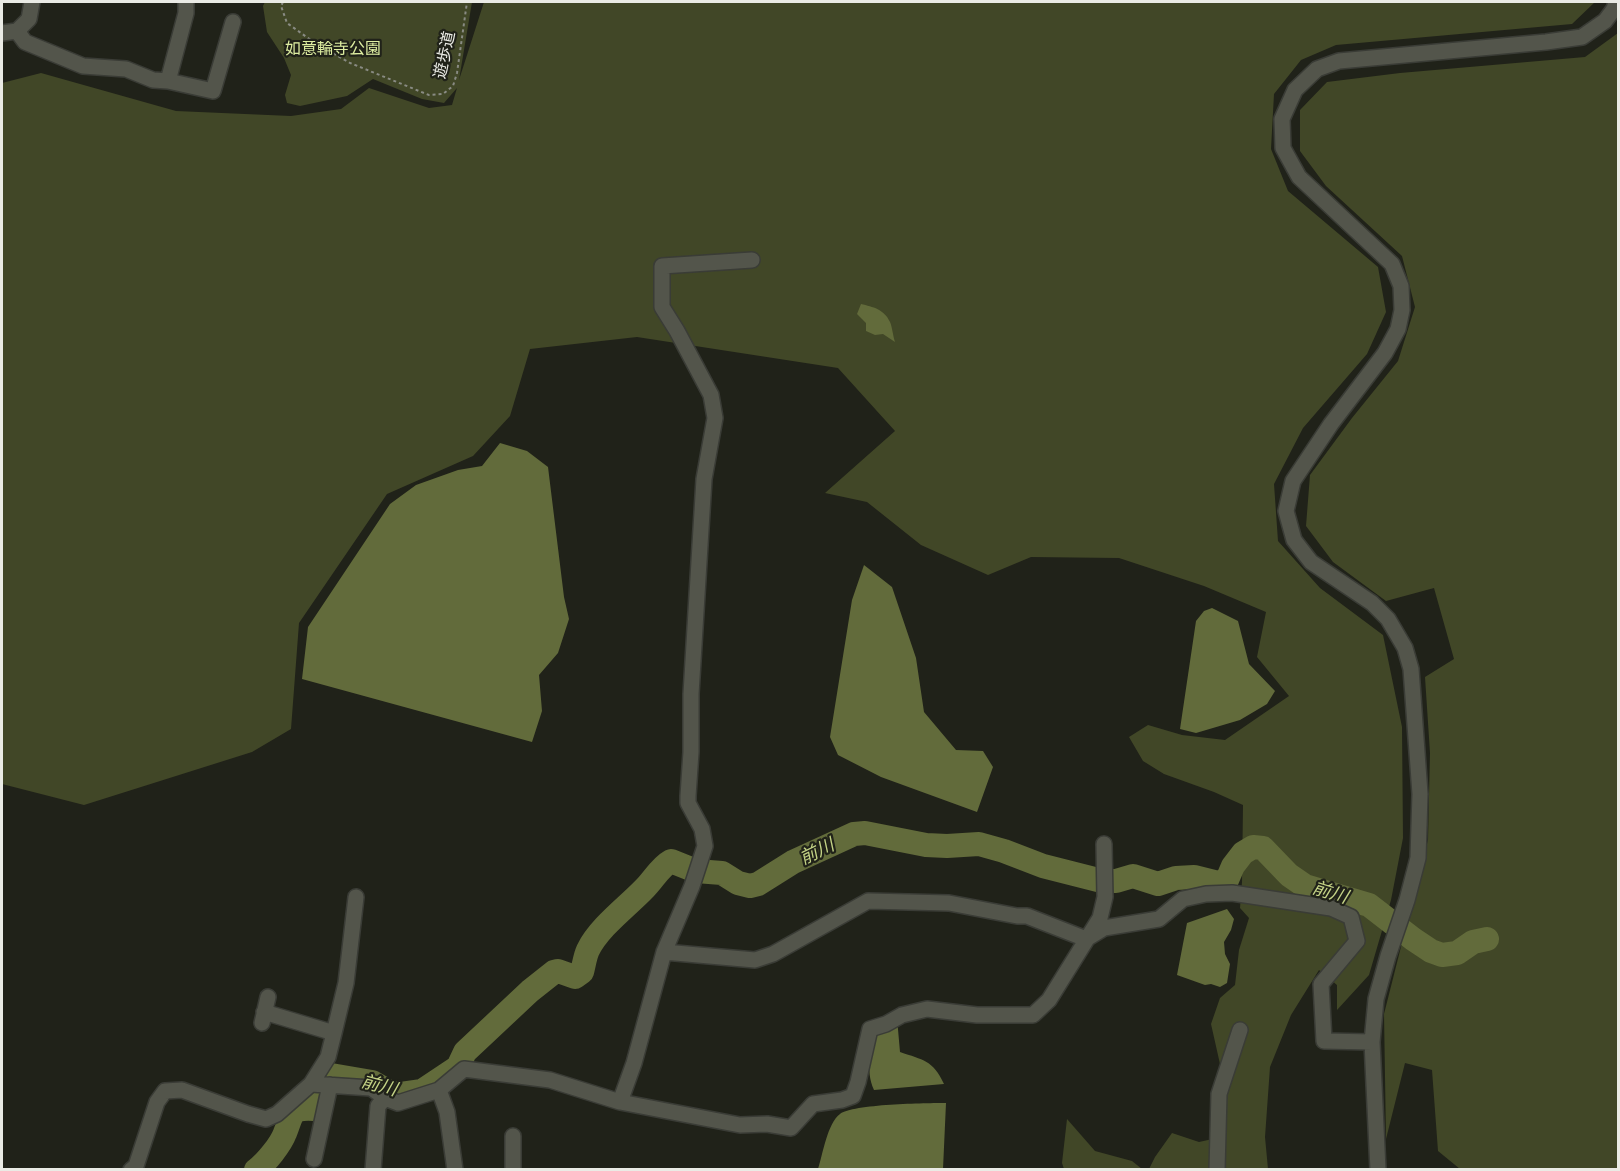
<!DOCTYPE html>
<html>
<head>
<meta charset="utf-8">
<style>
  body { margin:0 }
  #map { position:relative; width:1620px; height:1171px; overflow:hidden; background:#202219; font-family:Montserrat,sans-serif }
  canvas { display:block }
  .frame { position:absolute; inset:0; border:3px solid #eaebe5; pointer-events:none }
</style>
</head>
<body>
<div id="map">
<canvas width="1620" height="1171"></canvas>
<div class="frame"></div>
</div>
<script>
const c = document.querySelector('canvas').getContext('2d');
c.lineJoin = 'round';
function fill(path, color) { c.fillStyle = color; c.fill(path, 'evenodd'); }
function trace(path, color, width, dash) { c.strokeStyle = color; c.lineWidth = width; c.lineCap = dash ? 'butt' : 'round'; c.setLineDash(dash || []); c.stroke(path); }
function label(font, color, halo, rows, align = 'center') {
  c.font = font + ' Montserrat,"Noto Sans JP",sans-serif'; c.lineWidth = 4.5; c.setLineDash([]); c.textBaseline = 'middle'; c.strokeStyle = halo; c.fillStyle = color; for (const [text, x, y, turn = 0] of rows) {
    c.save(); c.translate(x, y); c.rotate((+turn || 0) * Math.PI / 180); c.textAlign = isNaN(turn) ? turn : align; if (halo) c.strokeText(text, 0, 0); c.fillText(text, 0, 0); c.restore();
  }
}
fill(new Path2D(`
  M265,2H472L459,80L484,2H1595L1572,24L1336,45L1301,60L1274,94L1271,149L1288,191L1378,267L1386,312L1367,354L1303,428L1274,484L1278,541L1320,588L1383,635L1402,727L1403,838L1391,900L1369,975L1337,1010V985L1319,970L1291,1015L1270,1067L1265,1137L1268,1169H1149L1155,1157L1172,1133L1199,1142L1226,1136L1220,1064L1211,1024L1220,998L1235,985L1239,950L1249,918L1240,908L1242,882L1243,805L1214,792L1164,774L1143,761L1129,737L1148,725L1182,735L1225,740L1289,696L1257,657L1266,612L1204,586L1119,558L1031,557L988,575L921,545L867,502L825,493L895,431L838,368L637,337L530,349L510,416L473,456L387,494L299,623L291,729L252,752L84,805L2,784V83L41,73L176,111L291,116L341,109L369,88L429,108L452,105L457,88L444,103L422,99L373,79L347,96L300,106L287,103L285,95L291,75L284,58L267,32L263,6Z
  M1618,33V1169H1460L1438,1151L1432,1070L1405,1063L1386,1139L1384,1014L1428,840L1430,753L1425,677L1454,659L1434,588L1386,601L1333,562L1306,526L1310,475L1352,418L1398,361L1415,307L1402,256L1326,186L1300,151V110L1327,82L1400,73L1585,57Z
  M1067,1119L1095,1151L1132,1161L1142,1169H1064L1062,1163Z`), '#414727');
fill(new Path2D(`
  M861,304C873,307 884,309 890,322C892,326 893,336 895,342L883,334L875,335L866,331V323L857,314Z
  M500,443L527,451L548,467L564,597L569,619L558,653L539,675L542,711L532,742L302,679L308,627L390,504L416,485L458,470L482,466Z
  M864,565L892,587L916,658L924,712L956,750L983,751L993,767L977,812L881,777L838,755L830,737L852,600Z
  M1212,608L1238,621L1249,664L1275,691L1267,704L1240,720L1196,733L1180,729L1196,621L1204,611Z
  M1227,909L1234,919L1231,930L1224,942L1225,954L1230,964L1227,983L1220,987L1211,984L1205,985L1177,975L1187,923Z
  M897,1018L900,1052C923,1060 933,1060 944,1084L874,1090C865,1070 871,1050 873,1029Z
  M946,1103L943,1169H818C823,1154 827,1124 840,1114C852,1104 927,1103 946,1103Z`), '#626b3b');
trace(new Path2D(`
  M256,1170C266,1163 281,1144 285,1133C293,1114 289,1108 314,1109L320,1097V1090L331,1075L372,1082L391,1093L401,1094L422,1091L458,1067L465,1052L530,991L554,972L558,971L575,977L582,972C584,965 585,956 588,950C599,927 628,906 645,888C654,879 660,867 671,861L696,871L722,873L738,883L750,886L758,884L793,862L854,834L865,833L926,845L947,846L979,844L1004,851L1043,866L1102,881H1116L1133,876L1158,884L1176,878L1194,877L1214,882L1223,883L1227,880L1233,866L1243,853L1253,847L1263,848L1289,875L1305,886L1369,905L1413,939L1431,951L1442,955L1457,953L1473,942L1487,939`), '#626b3b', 24);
const minor = new Path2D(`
  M17,31L25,42L83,66L126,69L153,80L168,81L213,91L233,22
  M2,33L17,31L29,19L32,2
  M168,81L186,13V2
  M664,952L755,960L773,954L868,901L949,903L1017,916H1027L1086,939L1104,928L1159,919L1183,899L1206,894L1232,893L1331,908L1351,917L1357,941L1321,984L1324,1041L1372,1042
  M264,1012L334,1033
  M262,1023L268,997
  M311,1084L328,1057L334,1033L346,983L356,897
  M439,1090L464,1069L550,1080L620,1102L634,1063L664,952L692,886L705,846L702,829L688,803V796L691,752V694L704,479L715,418L711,395L677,331L662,307V266L752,260
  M620,1102L740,1125L767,1124L791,1128L813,1104L842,1100L853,1096L858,1082L870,1029L886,1024L902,1015L927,1009L977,1015H1033L1049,1000L1100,918L1105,897L1104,844
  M513,1136V1170
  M314,1159L330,1085
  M131,1170L136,1166L157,1102L165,1091L182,1090L248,1114L266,1119L277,1114L311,1084L371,1088L385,1098L398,1103L439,1090L447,1112L455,1170
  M373,1170L378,1106L385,1098
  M1217,1170L1219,1094L1240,1030
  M1378,1170L1372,1042L1376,999L1388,956L1407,900L1418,858L1420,794L1411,669L1405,648L1388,619L1372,603L1311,562L1294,540L1286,511L1293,481L1331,424L1385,353L1398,329L1402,310L1401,286L1392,264L1299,177L1283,148L1282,119L1295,90L1317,69L1339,61L1546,42L1582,37L1605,21L1614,9L1616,2`);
trace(minor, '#3a3c36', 18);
trace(new Path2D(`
  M283,2L281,6L287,23L315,43L350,63L429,95L443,94L453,86L457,73L467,2`), '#898b83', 2, [3, 3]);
trace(minor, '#53554b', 15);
label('16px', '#deeea1', '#202219', [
  ["如意輪寺公園",333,49]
]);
label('16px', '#eaebe5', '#202219', [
  ["遊歩道",445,55,-78]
]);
label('italic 18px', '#c4d386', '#202219', [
  ["前川",817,852,-26],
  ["前川",1330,893,17],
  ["前川",379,1086,15]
]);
</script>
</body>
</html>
